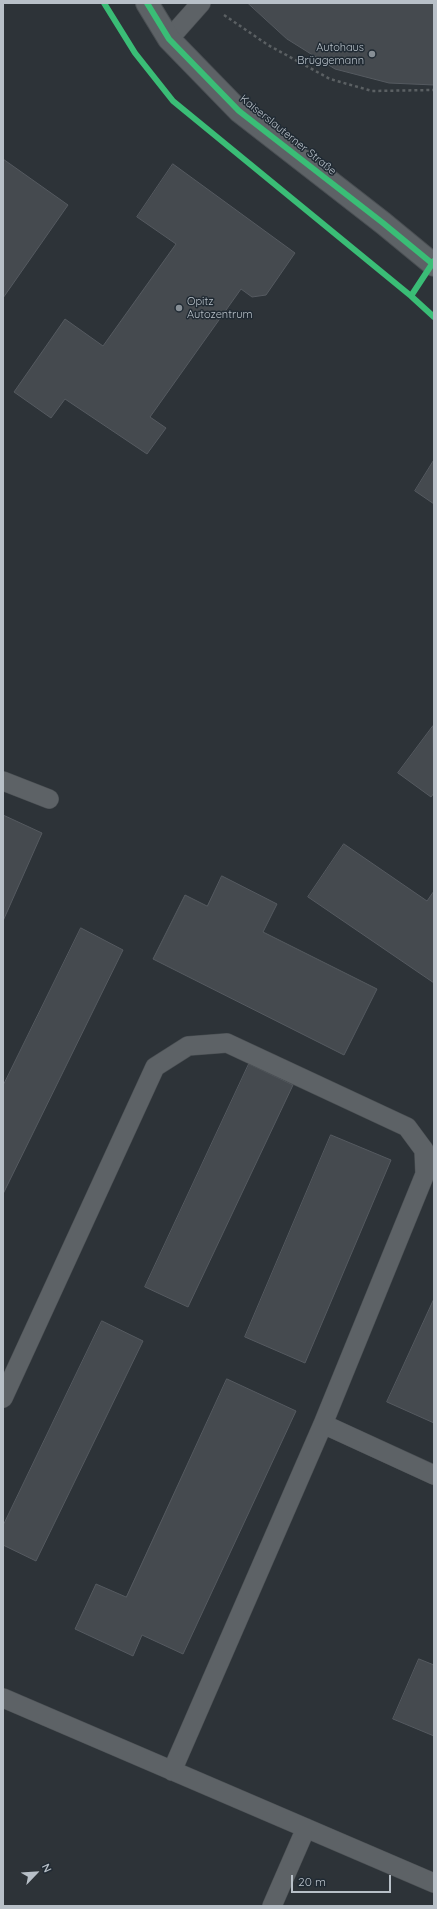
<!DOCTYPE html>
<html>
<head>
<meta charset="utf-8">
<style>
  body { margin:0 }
  #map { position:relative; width:437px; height:1909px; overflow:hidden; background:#2d3338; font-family:Quicksand,sans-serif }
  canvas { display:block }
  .frame { position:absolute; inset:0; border:4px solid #b8c0c8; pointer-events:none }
  .north { position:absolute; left:16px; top:1853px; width:40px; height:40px; -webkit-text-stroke:3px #202a33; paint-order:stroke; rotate:65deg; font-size:11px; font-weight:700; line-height:16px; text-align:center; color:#b8c0c8 }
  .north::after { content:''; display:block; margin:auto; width:14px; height:18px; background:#b8c0c8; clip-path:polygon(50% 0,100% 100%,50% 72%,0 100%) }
  .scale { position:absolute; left:291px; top:1875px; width:100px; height:18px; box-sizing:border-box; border:2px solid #b8c0c8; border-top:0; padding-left:5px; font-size:12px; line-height:14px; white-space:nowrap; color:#b8c0c8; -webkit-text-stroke:3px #202a33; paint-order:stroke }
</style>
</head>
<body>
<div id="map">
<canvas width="437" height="1909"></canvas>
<div class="frame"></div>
<div class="north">N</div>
<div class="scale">20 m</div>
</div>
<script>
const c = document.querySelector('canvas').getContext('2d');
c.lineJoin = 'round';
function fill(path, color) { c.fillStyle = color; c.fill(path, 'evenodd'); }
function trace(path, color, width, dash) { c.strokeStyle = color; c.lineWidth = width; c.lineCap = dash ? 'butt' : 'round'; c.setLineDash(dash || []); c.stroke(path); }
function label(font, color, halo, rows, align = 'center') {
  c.font = font + ' Quicksand,sans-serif'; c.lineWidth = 3; c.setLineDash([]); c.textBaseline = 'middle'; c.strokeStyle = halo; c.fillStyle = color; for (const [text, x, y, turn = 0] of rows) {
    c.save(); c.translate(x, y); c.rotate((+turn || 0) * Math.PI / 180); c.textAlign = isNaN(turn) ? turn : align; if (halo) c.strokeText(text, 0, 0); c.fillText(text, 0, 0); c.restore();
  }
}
const building = new Path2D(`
  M248,3H434V85L389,83L335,69L287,39Z
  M3,159L68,205L3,298Z
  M173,164L295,253L266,295L252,297L241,289L150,417L166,428L147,454L65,399L51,418L14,392L65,319L103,346L176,244L137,217Z
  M434,460V504L415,491Z
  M433,726L434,793L431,797L398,773Z
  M3,815L42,833L3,921Z
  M344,844L427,901L434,891V983L308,897Z
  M222,876L277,904L263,932L377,989L344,1055L153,959L185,895L207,906Z
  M81,928L123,950L3,1194V1086Z
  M249,1064L293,1085L188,1307L145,1287Z
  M331,1135L391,1160L305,1363L245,1337Z
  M434,1299V1423L387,1402Z
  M102,1321L143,1341L36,1561L3,1545V1526Z
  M227,1379L296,1411L183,1654L142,1635L133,1656L75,1629L96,1584L126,1597Z
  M419,1659L434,1665V1736L393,1719Z`);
fill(building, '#454a4f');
trace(building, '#555a60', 1);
const service = new Path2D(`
  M169,39L201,3
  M3,781L49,799
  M3,1398L155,1067L188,1046L227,1043L407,1127L424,1150L425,1174L323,1424L172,1771
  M323,1424L434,1475
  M3,1698L434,1883
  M272,1906L306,1828`);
const minor = new Path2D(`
  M147,3L169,39L239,111L383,223L434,265`);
trace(service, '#4a4f53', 20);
trace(minor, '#4a4f53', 24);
trace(new Path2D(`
  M224,15L268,45L330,79L372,91L434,90`), '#5b6063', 2.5, [3, 3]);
trace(service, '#5d6266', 19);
trace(minor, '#5d6266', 22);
trace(new Path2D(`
  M104,3L135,53L173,101L411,296
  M147,3L169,39L239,111L383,223L434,265
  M434,261L411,296L434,317`), '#3abd76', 6);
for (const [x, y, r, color] of [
  [372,54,4,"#878f96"],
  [179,308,4,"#878f96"]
]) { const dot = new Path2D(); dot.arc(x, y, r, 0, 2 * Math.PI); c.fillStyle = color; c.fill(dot); trace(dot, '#202a33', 1.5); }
label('11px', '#b8c0c8', '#202a33', [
  ["Autohaus",364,48],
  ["Brüggemann",364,61],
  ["Opitz",187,302,"left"],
  ["Autozentrum",187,315,"left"]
], 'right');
label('11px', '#b8c0c8', '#202a33', [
  ["Kaiserslauterner Straße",288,135,39]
]);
</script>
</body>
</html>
